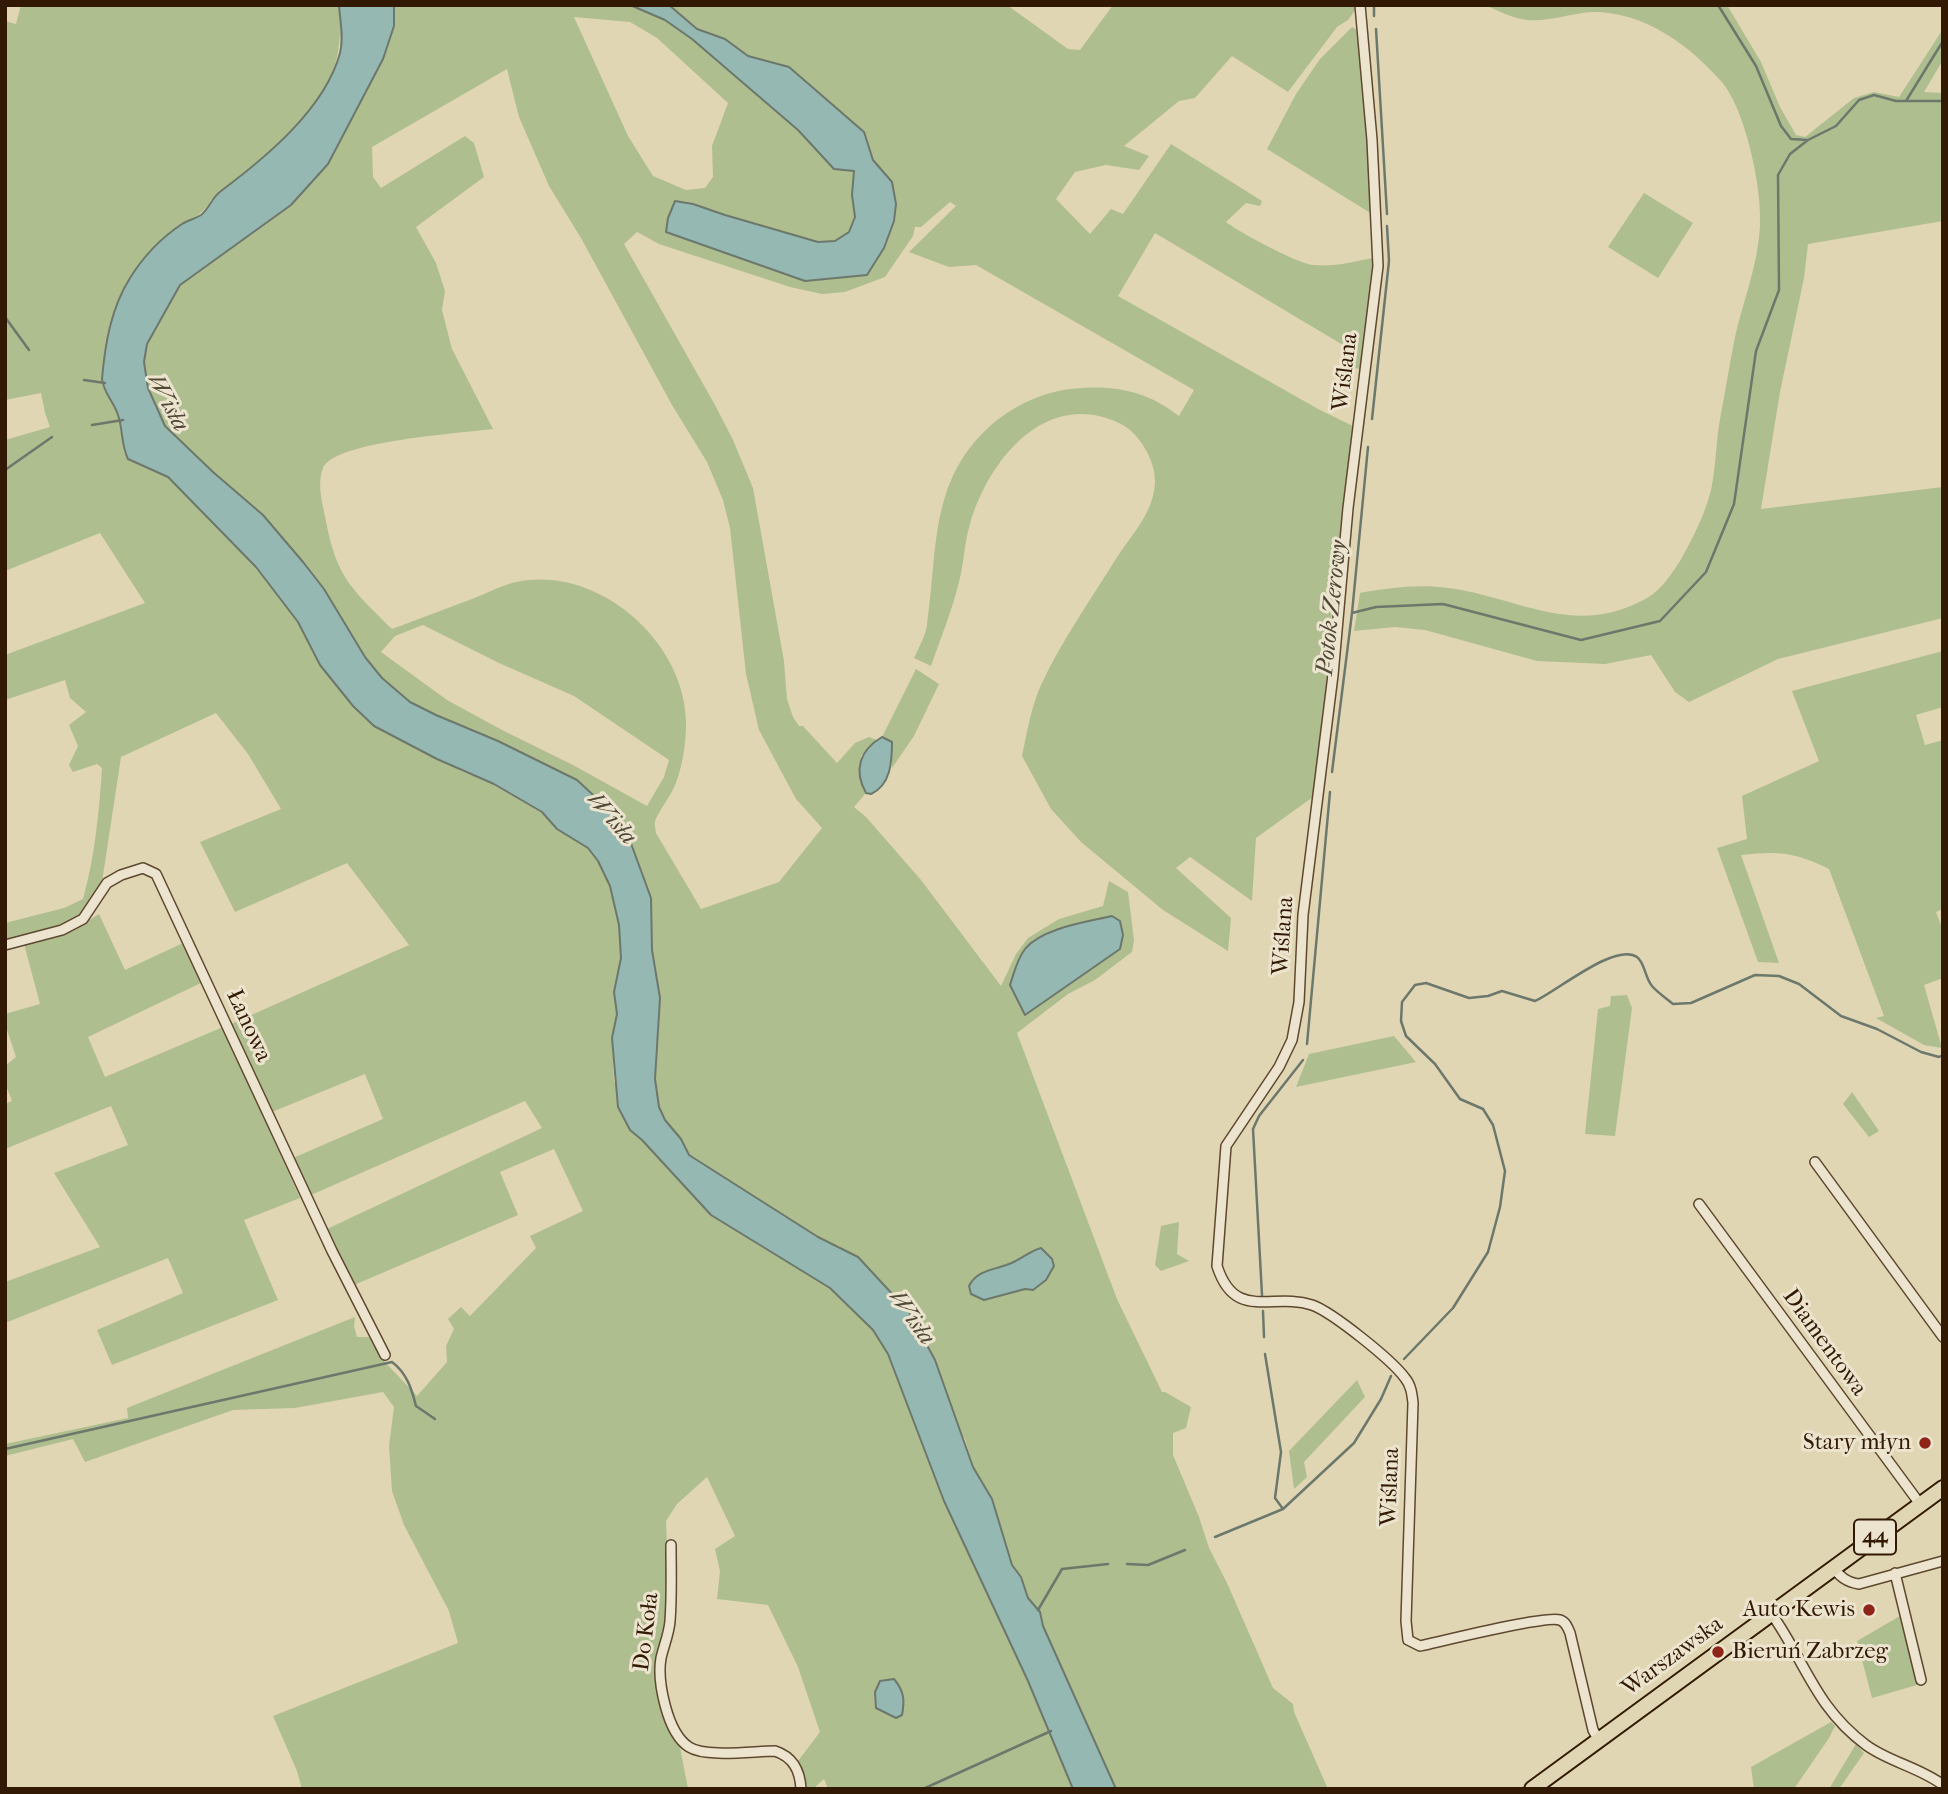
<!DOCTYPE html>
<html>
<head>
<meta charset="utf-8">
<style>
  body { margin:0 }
  #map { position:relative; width:1948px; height:1794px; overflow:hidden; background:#e1d6b3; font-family:"IM FELL French Canon",serif }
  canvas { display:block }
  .frame { position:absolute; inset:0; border:7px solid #321903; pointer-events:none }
</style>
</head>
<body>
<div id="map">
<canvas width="1948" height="1794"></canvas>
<div class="frame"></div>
</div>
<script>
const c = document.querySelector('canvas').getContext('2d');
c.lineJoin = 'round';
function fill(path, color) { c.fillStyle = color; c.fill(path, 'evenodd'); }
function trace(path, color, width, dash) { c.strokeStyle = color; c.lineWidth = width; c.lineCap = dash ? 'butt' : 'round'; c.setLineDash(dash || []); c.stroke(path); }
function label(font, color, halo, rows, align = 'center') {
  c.font = font + ' "IM FELL French Canon",serif'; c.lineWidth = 6; c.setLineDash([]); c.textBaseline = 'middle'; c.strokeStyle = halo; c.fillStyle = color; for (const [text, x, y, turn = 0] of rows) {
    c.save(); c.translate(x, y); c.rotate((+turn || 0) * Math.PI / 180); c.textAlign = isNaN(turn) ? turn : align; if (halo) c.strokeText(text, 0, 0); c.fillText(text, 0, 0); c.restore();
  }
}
fill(new Path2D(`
  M21,5H339C342,45 339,71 314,105C306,115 297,123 290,134L211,200C201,218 187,220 172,234C120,280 109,311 102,379V385L118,412L122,429L124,452L128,459L168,477L220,528L256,567L298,622L320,665L461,771L494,784L542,813L557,829L588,848L598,861L610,886L619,925L621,958L614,992L617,1014L612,1038L614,1081L630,1130L642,1140L711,1215L830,1288L873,1330L888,1354L944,1501L1028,1681L1073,1789H828L824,1779L813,1789H805L806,1780L798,1761L820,1732L798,1667L768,1605L717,1599L720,1571L715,1549L735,1536L707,1477L677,1504L666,1521L669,1595L665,1629L657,1655L655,1678L668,1726L680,1747L688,1789H302L297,1771L273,1716L458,1643L449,1611L404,1525L392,1491L389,1446L394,1407L383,1392L295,1408L233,1410L85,1462L73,1439L5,1456V1444L128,1418L127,1408L355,1317L354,1326L357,1337H369L382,1359L417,1396L447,1362L446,1346L454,1329L448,1319L461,1307L470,1316L536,1248L530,1236L583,1211L554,1149L500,1172L518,1215L354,1285L327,1229L542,1128L525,1101L311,1195L293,1158L383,1119L365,1074L272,1112L231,1024L409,945L347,863L235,912L200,842L281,809L248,754L216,713L121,757L102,882L79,918L60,929L5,941V923L64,908L83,899C95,856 99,812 102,768L97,764L73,772L69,765L78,746L69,725L86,712L70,698L65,680L5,700V655L145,603L100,533L5,571V440L50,427L45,413L41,393L5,400V21L16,24Z
  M394,5H630L665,20L692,39L798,130L834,169L854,171L852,195L855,217L849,232L835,241L818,242L725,215L693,204L868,274L892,182L873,160L864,132L789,67L748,56L725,39L697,29L669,5H1007L1068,49L1080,50L1113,5H1354L1355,10L1348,20L1337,27L1288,92L1232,56L1195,98L1179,101L1124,146L1149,156L1139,170L1106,165L1075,172L1056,199L1090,234L1111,209L1123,214L1171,144L1262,201L1260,206L1246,203L1226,222C1239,232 1300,265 1314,265C1334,267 1353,262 1373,258L1361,369L1347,367L1343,345L1155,233L1118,296L1320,410L1355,427L1335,611H1332L1330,637H1332L1313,797L1256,838L1252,901L1190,857L1176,868L1231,918L1228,951L1163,910L1081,842L1051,809L1022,756C1027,733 1031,707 1041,685C1061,642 1089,602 1114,562C1130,536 1153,515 1155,483C1156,461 1139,432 1119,423C1046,389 989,459 970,524C964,543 964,566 958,586C951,613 940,640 931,666L914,658C919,647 926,635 927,624C938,550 929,482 989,427C1011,407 1040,393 1070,389C1112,384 1146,390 1179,416L1194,390L976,265L949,267L909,252L956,206L950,202L921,227H915L913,236L885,277L845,292L822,294L790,287L659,244L637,232L624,244L715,405L733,440L753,488L784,661L787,699L793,717L799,726H803L837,763L855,743L869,737L877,740L861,756L862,786L866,793L854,807L866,817L921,880L1001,986L1016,954L1028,938L1059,919L1103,906L1109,881L1128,892L1134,940L1132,952L1095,980L1068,994L1017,1033L1117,1299L1162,1392H1165L1191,1407L1186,1428L1173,1433V1455L1199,1517L1209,1548L1227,1583L1273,1688L1293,1704L1294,1712L1328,1789H1116L1043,1626L1040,1612L1028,1598L1021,1577L1012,1565L992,1499L973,1467L965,1439L840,1247L818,1237L688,1155L681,1139L665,1120L659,1107L655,1079L660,998L652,950L651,898L498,741L436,715L410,702L382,678L365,657L303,562L263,515L213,472L165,426L148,388L144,362L147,344L180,285L291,205L394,26ZM574,17L630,22L657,38L728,103L712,146L713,177L705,188L686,190L653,176L628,136ZM507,69L519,117L549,186L581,238L672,405L707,462L723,500L730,528L746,674L759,730L796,799L822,828L779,882L701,909L656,833C656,829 654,826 655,822C657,813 671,796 675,785C683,765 686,743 686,722C685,639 594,562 512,583C498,587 485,594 472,599C445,609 419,619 392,629C350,587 336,577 325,516C322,502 317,483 323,468C334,441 463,433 493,429L452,349L442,310L445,291L436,263L416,227L484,177L474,143L465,136L381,188L373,177L372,147ZM423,625L499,663L574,696L669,760L664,777L647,806L573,765L502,730L447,700L381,652L395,636Z
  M1485,5H1727L1761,62L1780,107L1796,135L1805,137L1854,98L1874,92L1899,97L1943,29V60L1924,92L1943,93V221L1808,244L1804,278L1780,392L1761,509L1943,487V618L1778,659L1689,702L1675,692L1651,655L1605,664L1537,661L1425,630L1395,627L1354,631L1360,593C1389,588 1418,584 1448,588C1519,597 1575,639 1647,598C1661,590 1671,575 1680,561C1692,539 1705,515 1711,490C1716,466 1716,442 1720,419C1725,393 1729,367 1734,342C1742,303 1759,264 1760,223C1762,187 1745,108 1721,81C1688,44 1644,12 1593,12C1571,13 1549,22 1527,20C1512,18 1498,11 1485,5Z
  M1352,27L1359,31L1372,214L1267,149L1296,94L1320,59Z
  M1644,193L1693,223L1658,278L1608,247Z
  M1943,651V707L1916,715L1925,745L1943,740V909L1936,912L1943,930V978L1924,985L1942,1048L1924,1045L1876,1018L1884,1016L1829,869C1794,852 1779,851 1741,855L1779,963L1758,962L1717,848L1747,839L1742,796L1819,761L1792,691Z
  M916,669L939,684L914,736L892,768V742L882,737Z
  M99,914L125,970L183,943L203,982L88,1037L105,1077L223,1027L300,1198L244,1220L278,1300L112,1365L97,1330L183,1293L168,1258L5,1323V1282L100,1247L54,1173L128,1145L111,1106L5,1149V1104L12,1101L5,1083V1066L16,1057L5,1024V1014L40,1004L24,944L75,929Z
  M1627,995L1632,1008L1615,1136L1585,1134L1598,1009L1610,1006L1611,996Z
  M1394,1036L1416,1062L1296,1087L1309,1054Z
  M1852,1092L1879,1131L1869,1137L1843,1104Z
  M1179,1222L1177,1254L1189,1261L1161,1271L1155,1265L1161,1226Z
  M1357,1380L1365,1397L1304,1462L1307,1477L1294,1489L1289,1451Z
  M1900,1616L1917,1685L1872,1698L1857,1641Z
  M1831,1722L1835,1726L1829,1738L1794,1789H1754L1751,1767Z
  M1856,1744L1864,1753L1839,1789H1829Z`), '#afbe8f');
const water = new Path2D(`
  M339,5H394V26L383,59L328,164L291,205L180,285L147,344L144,362L148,388L165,426L213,472L263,515L303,562L324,589L365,657L382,678L410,702L436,715L498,741L577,780L604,805L629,838L651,898L652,950L660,998L655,1079L659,1107L665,1120L681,1139L689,1155L818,1237L858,1257L909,1312L935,1360L973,1467L992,1499L1012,1565L1021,1577L1028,1598L1040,1612L1043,1626L1116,1789H1073L1028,1681L944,1501L888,1354L873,1330L830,1288L711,1215L642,1140L630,1130L618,1107L612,1038L617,1014L614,992L621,958L619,925L610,886L598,861L588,848L557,829L542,812L494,784L437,759L374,726L353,706L320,665L298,622L256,567L168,477L128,459C121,445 123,429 118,415C114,402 103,392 102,379C105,344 111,308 130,278C143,257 161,238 182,224C188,220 195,219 201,215C209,209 212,197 221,191C265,158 325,109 340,53C344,38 340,21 339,5Z
  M630,5H669L697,29L725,39L748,56L789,67L864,132L873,160L892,182L896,204L894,221L884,248L867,275L805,281L666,232L668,218L675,201L693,204L725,215L818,242L835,241L849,232L855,217L852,195L854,171L834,169L798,130L692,39L665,20Z
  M882,737L892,742C892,761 891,785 871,794L866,793C853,770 860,750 882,737Z
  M1112,916L1120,921L1123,935L1120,949L1025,1015L1010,985C1014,973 1017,959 1025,949C1042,928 1087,922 1112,916Z
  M1041,1248L1052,1259L1054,1266L1046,1280L1033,1290L1025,1289L984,1300L971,1294L969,1286C977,1270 994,1270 1009,1264C1021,1260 1029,1251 1041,1248Z
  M894,1679C904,1691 905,1700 902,1715L896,1718L876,1708L875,1692L880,1681Z`);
fill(water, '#95b8b2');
trace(water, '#6d786c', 2);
trace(new Path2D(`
  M1374,5V16
  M1718,5L1756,66L1781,126L1791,139L1808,140L1836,126L1859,100L1874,95L1896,101H1943
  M1376,29L1387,214
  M1906,101L1943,41
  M5,317L29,350
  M84,380L105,383
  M1372,419L1389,261L1387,226
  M92,425L123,420
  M5,470L52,437
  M1352,613L1376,607L1443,604L1581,640L1660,621L1706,572L1734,504L1756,351L1779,290L1778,175L1790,154L1808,140
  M1332,772L1352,613L1368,447
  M1307,1044L1330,792
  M1262,1295L1253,1129L1259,1116L1303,1060
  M1263,1311L1264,1337
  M1265,1354L1281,1452L1275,1498L1283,1509
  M1404,1359L1453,1308L1488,1252L1500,1207L1505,1171L1493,1125L1483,1109L1460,1099L1435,1064L1406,1036L1401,1021L1402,1002L1415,985L1426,983L1469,998L1488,996L1502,991L1535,1001C1556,992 1615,942 1637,957C1645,963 1645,978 1652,986C1658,993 1666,998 1673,1004L1691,1003L1755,975L1779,976L1799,984L1841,1016L1877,1029L1921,1052L1939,1057L1943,1055
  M5,1449L392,1362C407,1373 412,1390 416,1406L435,1419
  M1215,1537L1283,1509L1354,1443L1381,1399L1391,1376
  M1127,1564L1148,1565L1185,1550
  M1038,1610L1062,1569L1108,1564
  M923,1789L1051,1731`), '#6d786c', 2.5);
const minor = new Path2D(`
  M1360,5L1372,140L1378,266L1348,508L1333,675L1303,915L1299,1002L1292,1040L1279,1067L1226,1146L1217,1266C1235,1322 1272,1292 1312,1305C1332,1312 1392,1360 1405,1378C1411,1385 1412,1394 1413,1403L1406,1621L1408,1640L1420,1646C1443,1641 1546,1615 1560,1620C1566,1622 1568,1628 1570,1633L1593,1730L1598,1739
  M5,945L62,930L83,919L107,883L121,875L143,868L156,874L332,1251L385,1355
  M1815,1162L1943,1337
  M1699,1204L1920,1504
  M671,1545C671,1570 672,1596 670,1621C669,1634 664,1645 661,1658C657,1681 667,1733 689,1747C706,1758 754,1751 775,1751C793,1757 800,1770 801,1789
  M1833,1568C1841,1577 1846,1582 1859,1584L1943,1561
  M1895,1573L1921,1680
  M1771,1613C1805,1661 1815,1707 1866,1745C1889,1762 1919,1767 1943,1785`);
const primary = new Path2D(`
  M1532,1789L1943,1488`);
trace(minor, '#5e482f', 12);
trace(primary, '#321903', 18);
trace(minor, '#ece4ce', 9);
trace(primary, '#e1d6b3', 14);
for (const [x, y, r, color] of [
  [1925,1443,7,"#8f2418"],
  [1869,1610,7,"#8f2418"],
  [1718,1652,7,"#8f2418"]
]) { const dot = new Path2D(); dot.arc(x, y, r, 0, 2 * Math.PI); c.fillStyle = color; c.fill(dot); trace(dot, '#ece4ce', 2.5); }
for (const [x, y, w] of [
  [1875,1537,42]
]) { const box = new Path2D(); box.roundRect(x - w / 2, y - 17.5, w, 35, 5); c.fillStyle = '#ece4ce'; c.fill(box); trace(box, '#321903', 2); }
label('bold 21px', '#321903', null, [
  ["44",1875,1537]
]);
label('23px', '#321903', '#ece4ce', [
  ["Wiślana",1346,372,-83],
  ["Wiślana",1284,936,-86],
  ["Łanowa",248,1026,65],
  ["Diamentowa",1824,1343,54],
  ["Wiślana",1391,1487,-88],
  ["Do Koła",647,1632,-83],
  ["Warszawska",1673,1657,-36]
]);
label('23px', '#321903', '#ece4ce', [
  ["Stary młyn",1911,1443],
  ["Auto Kewis",1855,1610],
  ["Bieruń Zabrzeg",1732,1652,"left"]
], 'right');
label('italic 24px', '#504938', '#ece4ce', [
  ["Wisła",167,403,62],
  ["Potok Zerowy",1333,608,-84],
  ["Wisła",611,819,49],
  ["Wisła",911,1318,55]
]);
</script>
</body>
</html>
